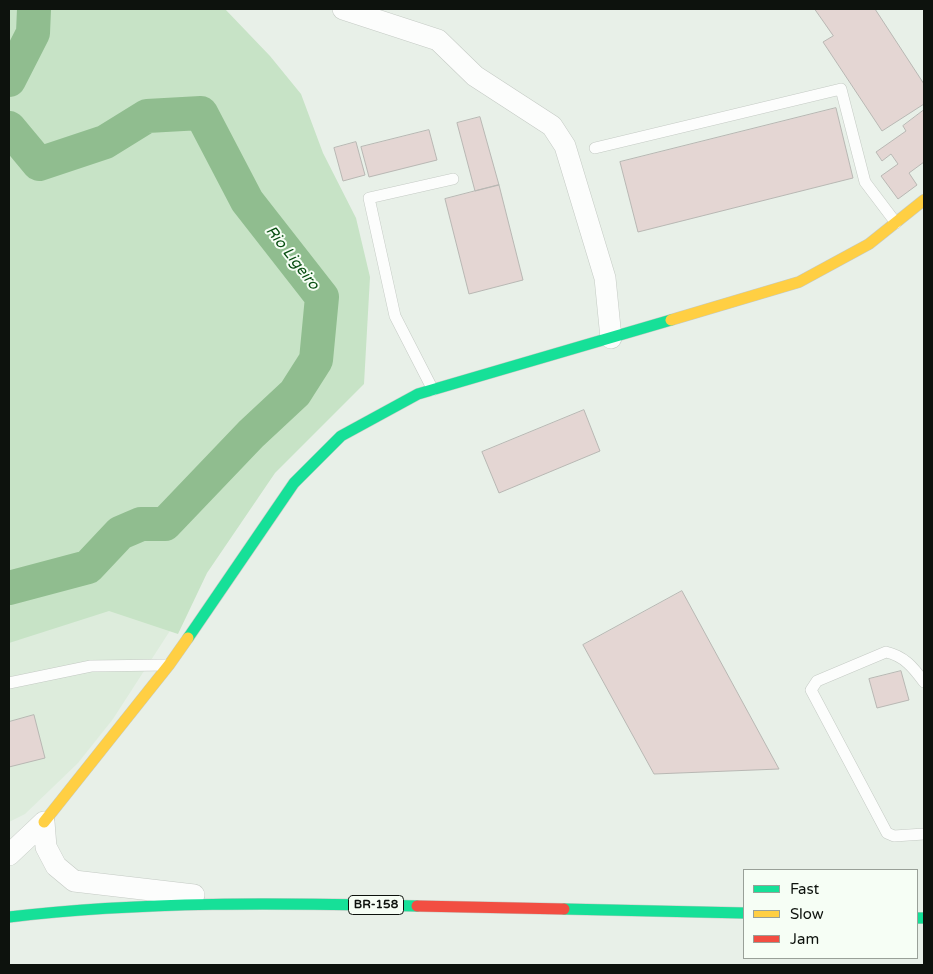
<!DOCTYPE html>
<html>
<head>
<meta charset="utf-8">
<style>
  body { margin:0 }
  #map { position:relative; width:933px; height:974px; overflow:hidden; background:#e8f0e8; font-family:"Varela Round",sans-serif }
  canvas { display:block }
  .frame { position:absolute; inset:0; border:10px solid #0d120d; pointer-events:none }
  .legend { position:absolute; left:743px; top:869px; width:175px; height:90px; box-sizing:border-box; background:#f6fef5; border:1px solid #99a098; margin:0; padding:6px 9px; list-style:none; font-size:15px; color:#0d120d }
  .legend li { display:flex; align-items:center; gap:10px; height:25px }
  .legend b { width:25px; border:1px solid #99a098 }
</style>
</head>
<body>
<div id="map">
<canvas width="933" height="974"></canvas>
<div class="frame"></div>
<ul class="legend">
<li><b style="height:6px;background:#16e098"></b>Fast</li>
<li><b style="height:6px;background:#ffcf43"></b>Slow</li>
<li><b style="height:6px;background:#f24e42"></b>Jam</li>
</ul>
</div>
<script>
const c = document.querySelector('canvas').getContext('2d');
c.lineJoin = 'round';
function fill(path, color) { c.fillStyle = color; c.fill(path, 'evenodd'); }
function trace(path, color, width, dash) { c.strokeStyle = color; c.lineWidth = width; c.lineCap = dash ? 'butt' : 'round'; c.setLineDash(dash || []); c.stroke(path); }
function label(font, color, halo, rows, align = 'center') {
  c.font = font + ' "Varela Round",sans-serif'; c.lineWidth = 4; c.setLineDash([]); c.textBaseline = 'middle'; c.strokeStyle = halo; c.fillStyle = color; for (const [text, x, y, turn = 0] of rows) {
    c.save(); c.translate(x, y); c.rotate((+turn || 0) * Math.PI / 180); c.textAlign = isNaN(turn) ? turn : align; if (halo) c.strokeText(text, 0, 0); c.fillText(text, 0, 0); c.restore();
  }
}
fill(new Path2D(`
  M143,585L175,623L113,719L78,763L25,814L9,822V626Z`), '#ddecdc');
fill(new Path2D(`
  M9,9H225L270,56L301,94L323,153L356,218L370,277L364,384L275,473L207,573L178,634L109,611L9,643Z`), '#c7e3c6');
trace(new Path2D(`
  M9,80L33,33L34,9
  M9,128L39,164L105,142L147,116L201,113L247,201L322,297L316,360L295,393L251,434L165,524H141L120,533L88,567L9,588`), '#90bd8f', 34);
const building = new Path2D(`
  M815,9H875L924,84V104L882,131L823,42L833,36Z
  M836,108L853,178L638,232L620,162Z
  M924,110V162L909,173L917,185L898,199L881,176L898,164L891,154L882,161L876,152L906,131L903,126Z
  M480,117L499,185L475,191L457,123Z
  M429,130L437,160L369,177L361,147Z
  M356,142L365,175L343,181L334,148Z
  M499,185L523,280L469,294L445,199Z
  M584,410L600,451L499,493L482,452Z
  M682,591L779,769L654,774L583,645Z
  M901,671L909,700L877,708L869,679Z
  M34,715L45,758L9,767V722Z`);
fill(building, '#e4d6d3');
trace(building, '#b8b7b3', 1);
const lane = new Path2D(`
  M595,148L841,89L865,182L896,223
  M433,390L395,316L369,198L453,179
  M924,682C913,667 904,656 886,652L817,681L811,690L887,833L894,836L924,834
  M9,683L91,666L167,665`);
const street = new Path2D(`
  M343,9L438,40L475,76L552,126L565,146L605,278L611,338
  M44,822L46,847L56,866L74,881L194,895
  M9,855L44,822`);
const fast = new Path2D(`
  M188,638L294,483L341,436L418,394L671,320
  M564,909L744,913
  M9,917C145,901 280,903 417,906
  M917,918H924`);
const slow = new Path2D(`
  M671,320L799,282L869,244L924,200
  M44,822L169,665L188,638`);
const jam = new Path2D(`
  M417,906L564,909`);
trace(lane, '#c4cac4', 12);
trace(street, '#c4cac4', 22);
trace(fast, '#c4cac4', 12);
trace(slow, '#c4cac4', 12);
trace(jam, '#c4cac4', 12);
trace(lane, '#fcfdfc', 11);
trace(street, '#fcfdfc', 21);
trace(fast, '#16e098', 11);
trace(slow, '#ffcf43', 11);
trace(jam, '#f24e42', 11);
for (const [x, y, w] of [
  [376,905,55]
]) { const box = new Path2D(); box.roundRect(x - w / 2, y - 9.5, w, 19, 4); c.fillStyle = '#f6fef5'; c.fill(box); trace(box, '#0d120d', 1); }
label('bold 12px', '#0d120d', null, [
  ["BR-158",376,905]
]);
label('italic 15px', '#064c0f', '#f6fef5', [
  ["Rio Ligeiro",292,258,52]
]);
</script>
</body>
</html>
